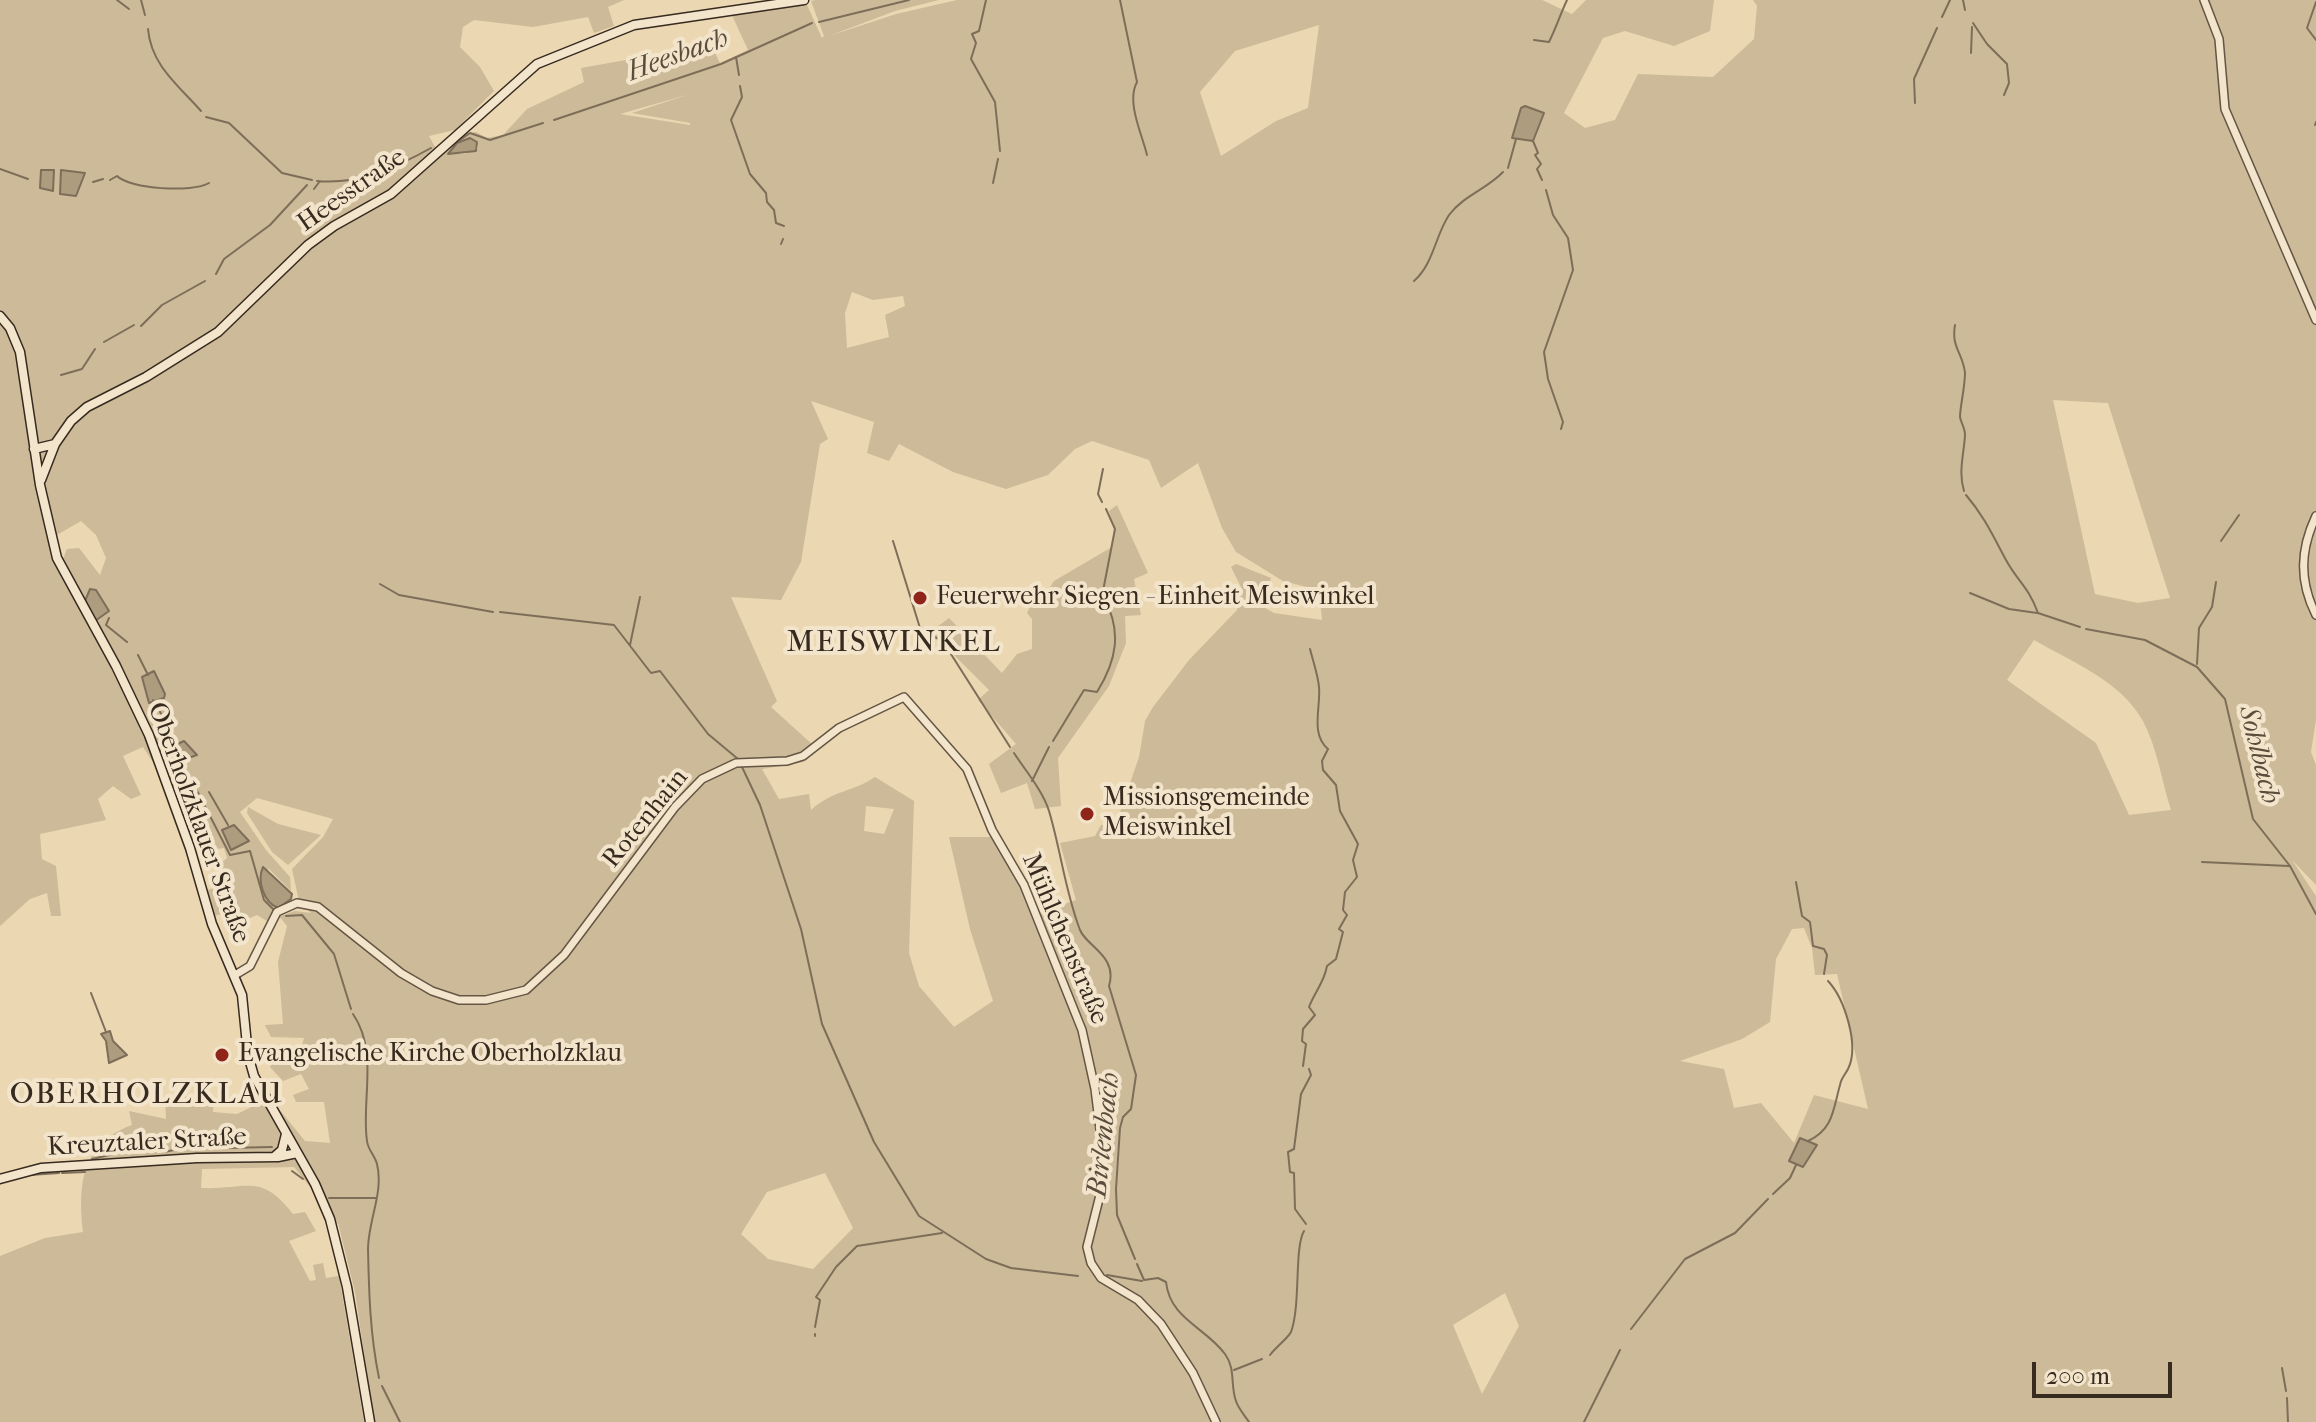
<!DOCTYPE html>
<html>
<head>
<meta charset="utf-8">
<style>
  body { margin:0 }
  #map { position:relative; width:2316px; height:1422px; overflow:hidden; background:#ebd7b1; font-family:"IM FELL French Canon",serif }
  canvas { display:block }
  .scale { position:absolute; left:2032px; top:1362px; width:140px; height:36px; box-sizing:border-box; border:4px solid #372a1f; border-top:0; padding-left:10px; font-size:24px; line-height:28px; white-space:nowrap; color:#372a1f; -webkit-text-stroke:6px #f2e5cc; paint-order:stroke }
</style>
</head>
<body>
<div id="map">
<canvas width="2316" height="1422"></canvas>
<div class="scale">200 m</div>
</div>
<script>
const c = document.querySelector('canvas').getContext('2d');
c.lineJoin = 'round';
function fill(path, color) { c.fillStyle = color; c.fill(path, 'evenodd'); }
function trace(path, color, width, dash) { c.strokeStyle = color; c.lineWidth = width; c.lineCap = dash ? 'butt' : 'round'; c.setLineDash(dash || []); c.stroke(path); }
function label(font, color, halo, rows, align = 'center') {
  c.font = font + ' "IM FELL French Canon",serif'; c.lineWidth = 8; c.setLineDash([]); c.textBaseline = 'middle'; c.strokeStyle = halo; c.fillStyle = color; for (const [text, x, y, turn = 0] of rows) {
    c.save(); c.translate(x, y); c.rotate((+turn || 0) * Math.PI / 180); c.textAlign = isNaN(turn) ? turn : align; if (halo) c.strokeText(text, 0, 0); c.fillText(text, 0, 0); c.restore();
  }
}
fill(new Path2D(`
  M0,0H624L608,7L614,26L594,33L588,17L533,27L474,20L463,27L460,47L480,67L494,91L455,130L429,136L440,156L464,134L476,132L487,138L503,135L527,109L584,82L581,68L643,57L648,69L713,49L720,63L748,50L731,13L807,5L822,38L824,36L811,1L815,0H939L895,11L829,36L896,14L957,0H1542L1572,14L1586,0H1714L1710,31L1674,46L1625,31L1603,38L1564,113L1585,128L1615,120L1638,74L1713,77L1754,39L1757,6L1753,0H2316V720L2311,752L2316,765V885L2292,860L2316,896V1422H374L355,1292L338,1223L330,1228L314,1192L294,1167L202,1169L201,1188C248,1190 260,1172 293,1214L305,1212L316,1231L289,1241L310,1281L316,1280L313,1265L323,1263L326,1278L339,1276L364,1422H0V1256L45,1238L83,1232C78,1184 81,1144 132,1125L129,1111L166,1119L165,1097H214L213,1112L237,1114L270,1098L305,1141L330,1143L324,1102H296L293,1095L309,1089L301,1074L283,1081L270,1067L276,1057H299L304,1038L271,1037L265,1025L283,1024L278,962L287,926L279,916L267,921L257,915L229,927L224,913L214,916L207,890L225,885L220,864L227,858L224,848L217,849L198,794L178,801L143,747L123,756L141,795L131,799L113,786L98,799L106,820L40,834L42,859L56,866L61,916H51L47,893L30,899L0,926ZM1319,25L1308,108L1276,121L1221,156L1200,92L1235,51ZM690,94L632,113L690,123V125L620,114ZM461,141L478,146V149L465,154H448ZM852,292L873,300L903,296L905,306L885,315L889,337L847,348L845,313ZM2053,400L2108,403L2170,598L2138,603L2095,594ZM811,401L874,422L867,453L889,461L899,444L953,472L1006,489L1048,475L1075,449L1092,441L1149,460L1161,488L1198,463L1222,528L1236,552L1283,581L1319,590L1322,620L1274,613L1258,604L1265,598L1271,578L1236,564L1231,567L1242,589L1237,610L1189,660L1153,707L1145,721L1139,757L1116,824L1101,825L1095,836L1060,843L1076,900L1040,913L1021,871L999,837H949L970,929L993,1001L954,1027L919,986L909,953L914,801L875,777C851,793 835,789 811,810L809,794L779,799L762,769L804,762L813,745L771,707L777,701L731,597L781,600L801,562L820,444L828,439ZM81,521L96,535L106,558L100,575L79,548L67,549L63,559L55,536ZM2034,640C2072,662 2121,681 2143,721C2157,747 2162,782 2171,810L2129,815L2096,743L2007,680ZM257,798L333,819L323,837L292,869L299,901L311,913L295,911L280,916L268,868L291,891L290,877L266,850L240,812ZM866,806L894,809L884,834L864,831ZM1804,928L1812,948L1815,975L1837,974L1868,1109L1814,1095L1794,1143L1761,1103L1734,1108L1724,1069L1680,1061L1742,1039L1770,1022L1776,959L1792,929ZM825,1173L853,1228L813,1269L768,1259L741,1234L767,1192ZM1505,1293L1519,1326L1482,1394L1453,1325Z
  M1117,505L1148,573L1134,579L1141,615L1125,616L1126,643L1109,686L1058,758L1061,806L1035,809L1027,783L1001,793L989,764L1016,744L978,700L989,690L941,642L926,635L949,618L1002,673L1017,654L1032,649V619L1027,613L1035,597H1044L1054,581L1112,547L1114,528L1109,511Z
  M248,807L278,824L321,835L288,865L272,852L247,813Z`), '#ccba98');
const water = new Path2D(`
  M1525,106L1544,113L1533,141L1512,138L1521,108Z
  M470,138L477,142L476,151L448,154L457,143Z
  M41,170H54L53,191L40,188Z
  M61,170L85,173L76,196L60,194Z
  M90,589L96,590L109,611L95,621L85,601Z
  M154,671L165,694L164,698L149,703L142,677Z
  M184,741L197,755L177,762L173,746Z
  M234,825L249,841L231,850L222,830Z
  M263,867L292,894L291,899L278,908C263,902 257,880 263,867Z
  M110,1031L113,1041L127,1055L109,1063L106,1041L101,1034Z
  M1800,1138L1817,1145L1803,1167L1789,1161Z`);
fill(water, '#ae9c7f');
trace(water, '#7e6e59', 2);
trace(new Path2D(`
  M117,0L129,9
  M141,0L145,15
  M986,0L979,31L972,34L976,43L971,59L995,102L1000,151
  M1120,0L1137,82C1126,102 1142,134 1147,155
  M1963,0L1965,10
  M2316,2L2307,28L2316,40
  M1942,17L1950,0
  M819,22L909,0
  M1973,23L1987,44L2007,64L2009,83L2004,95
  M148,29C151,65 178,85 201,111
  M1534,40L1549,42C1556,28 1560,15 1567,0
  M1971,53L1972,27
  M736,57L739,75
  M740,86L742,97L731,120L750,174L766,193L767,202L774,210L776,223L784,226
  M1915,103L1914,79L1937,28
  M206,117L229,123L282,173L312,180
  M554,120L721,64L812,23
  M2315,125L2316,122
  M1533,141L1538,153L1535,155L1541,164L1537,169L1542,180
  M450,147L470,133L490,140L543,123
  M1508,168L1516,139
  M0,169L28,179
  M110,180L117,176C130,189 192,193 209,183
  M317,181C357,185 395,168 431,148
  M93,182L103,179
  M993,183L998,159
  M314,189L320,181
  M1546,190L1553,215L1568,238L1573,270L1544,352L1548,379L1563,422L1561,429
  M781,244L783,239
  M216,274L224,259L270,225L307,185
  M1414,281C1434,263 1435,236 1449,215C1463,196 1487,189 1503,172
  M1955,325C1951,348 1963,353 1965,373C1965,387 1960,407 1960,417C1961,423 1965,428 1965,435C1964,454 1958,472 1964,491
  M141,326L162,305L205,281
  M104,342L134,325
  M61,375L82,369L95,349
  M1966,495C1984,516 1993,536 2006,560C2018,582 2028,586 2038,613L2080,627
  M1102,502L1098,494L1103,469
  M893,541L920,628
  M2221,541L2239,515
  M380,584L399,595L493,612
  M1103,591L1115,529L1106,509
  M1970,593L2009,609L2037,613
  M500,612L614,625L651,673L660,671L708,734L738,759
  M109,618L106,625L127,642
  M2086,629L2145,640L2197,667L2225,699L2253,819L2290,866L2316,914
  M927,634L942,640L1010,747
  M630,645L640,597
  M138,655L148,675
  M2197,664L2199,628L2212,607L2216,582
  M153,700L166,722L168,745L182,785L192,781L230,855L250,851L264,900L275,911
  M1053,741L1084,690L1097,692C1117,660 1122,631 1104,598
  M1014,753C1025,770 1043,791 1049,811C1061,851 1065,891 1080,930C1087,947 1118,956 1109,986L1136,1075L1131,1109L1123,1117L1120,1128L1116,1189L1117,1215L1135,1259
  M742,767L760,805L801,929L822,1024L874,1142L919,1216L986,1259L1011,1268L1078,1276
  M1032,781L1049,747
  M209,792L228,825
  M2202,862L2289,866
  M1796,882L1802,916L1810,922L1813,946L1824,949L1827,955L1824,974
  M286,916L302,915L334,954L351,1009
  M91,993L106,1032
  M353,1014C379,1052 361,1100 367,1141C368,1150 375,1156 377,1164C384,1192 368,1221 368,1249C369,1293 370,1334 379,1378
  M1303,1066L1306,1044L1302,1041L1303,1029L1315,1015L1309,1007C1315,991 1324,983 1327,966L1336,959L1343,932L1339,929L1347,915L1343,910L1345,892L1357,877L1353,860L1358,844L1340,811L1336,785L1323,770L1322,761L1328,749C1310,734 1321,707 1319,687C1318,675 1313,661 1310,649
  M1808,1141C1833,1130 1833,1110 1840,1085C1841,1078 1845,1075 1848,1069C1860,1045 1844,998 1828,981
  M92,1159L131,1150L164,1152L204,1144L226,1148L272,1147
  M292,1171L303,1179
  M62,1173L85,1172
  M30,1175L59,1173
  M1773,1194L1790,1178L1796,1165
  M329,1198H376
  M1306,1224L1295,1209L1294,1173L1290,1172L1288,1152L1294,1149L1301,1094L1311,1075L1309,1069
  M1137,1264L1144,1280L1158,1278L1166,1282C1170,1319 1205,1327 1225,1354C1236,1369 1230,1385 1236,1401C1238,1408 1245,1416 1249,1422
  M1107,1275L1142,1281
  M815,1327L820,1300L816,1297L836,1267L857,1246L942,1233
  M1631,1329L1685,1259L1735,1233L1768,1199
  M815,1336V1334
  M1270,1355C1276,1347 1288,1338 1291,1332C1301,1305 1294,1248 1304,1231
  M2282,1368L2286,1391
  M1234,1370L1262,1359
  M382,1386L400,1422
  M2287,1398L2288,1422
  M1584,1422L1620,1350`), '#7e6e59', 2);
const tertiary = new Path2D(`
  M2204,0L2219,39L2225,109L2316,320
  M2316,516C2300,550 2299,581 2316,615
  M235,975L250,966L277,912L297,903L318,907L401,973L432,991L459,1000H486L526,990L564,955L675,807L702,779L736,763L787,761L803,756L839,728L904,697L967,769L992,830L1024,885L1082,1030L1095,1089L1104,1161L1102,1187L1087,1247L1091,1263L1101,1278L1138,1300L1161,1324L1193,1373L1216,1422`);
const secondary = new Path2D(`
  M0,316L10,328L20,352L40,485L57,558L116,666L149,735L190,848L212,924L242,995L248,1055L254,1076L315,1184L330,1219L347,1287L370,1422
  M34,449L55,444L71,421L87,407L146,377L218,332L308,245L334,226L391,194L537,64L634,25L804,0
  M41,480L55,444
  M274,1157L282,1150L286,1134
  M0,1179L41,1168L197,1158L278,1157L297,1153`);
trace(tertiary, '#645544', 10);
trace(secondary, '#372a1f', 11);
trace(tertiary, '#f2e5cc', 7);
trace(secondary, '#f2e5cc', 8);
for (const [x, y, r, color] of [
  [920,598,8,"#8f2418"],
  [1087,814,8,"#8f2418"],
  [222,1055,8,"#8f2418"]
]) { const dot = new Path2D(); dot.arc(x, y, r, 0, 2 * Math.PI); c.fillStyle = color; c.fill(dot); trace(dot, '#f2e5cc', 3); }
label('26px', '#372a1f', '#f2e5cc', [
  ["Heesstraße",352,191,-35],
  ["Rotenhain",646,819,-51],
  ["Oberholzklauer Straße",198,823,70],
  ["Mühlchenstraße",1064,939,67],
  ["Kreuztaler Straße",147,1143,-3]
]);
label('26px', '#372a1f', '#f2e5cc', [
  ["Feuerwehr Siegen - Einheit Meiswinkel",936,598],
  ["Missionsgemeinde",1103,799],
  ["Meiswinkel",1103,829],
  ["Evangelische Kirche Oberholzklau",238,1055]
], 'left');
label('italic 28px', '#5b4c3c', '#f2e5cc', [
  ["Heesbach",678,56,-20],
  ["Sohlbach",2258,755,76],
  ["Birlenbach",1105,1135,-84]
]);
c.letterSpacing = '2px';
label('30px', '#372a1f', '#f2e5cc', [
  ["MEISWINKEL",894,644],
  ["OBERHOLZKLAU",147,1096]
]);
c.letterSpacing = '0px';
</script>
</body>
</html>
